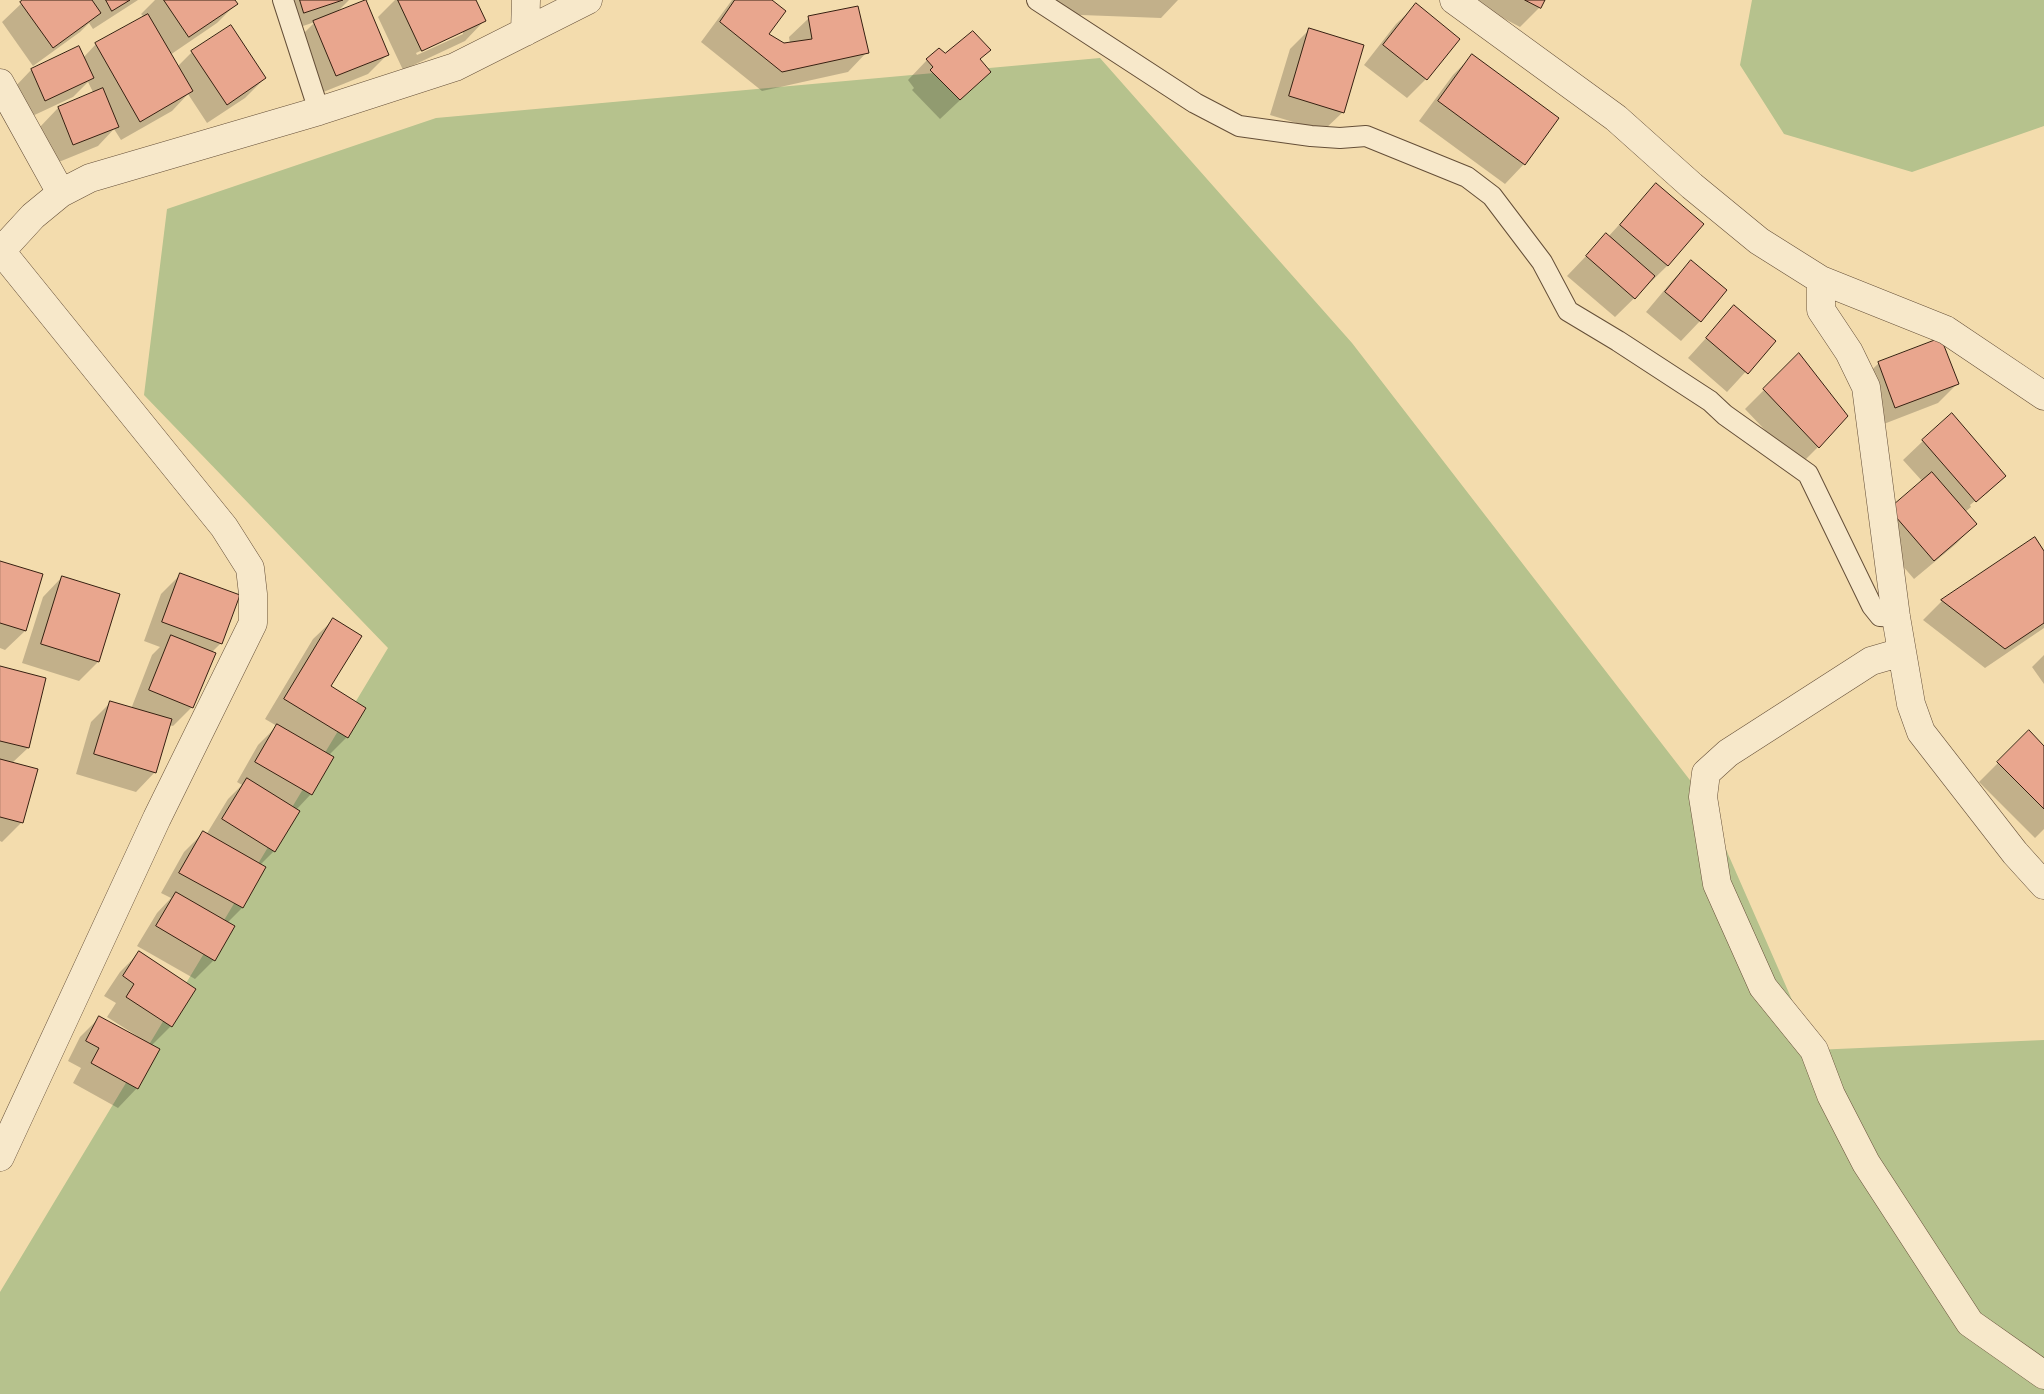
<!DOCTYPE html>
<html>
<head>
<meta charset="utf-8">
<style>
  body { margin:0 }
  canvas { display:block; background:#f3dcad }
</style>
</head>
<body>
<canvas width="2044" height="1394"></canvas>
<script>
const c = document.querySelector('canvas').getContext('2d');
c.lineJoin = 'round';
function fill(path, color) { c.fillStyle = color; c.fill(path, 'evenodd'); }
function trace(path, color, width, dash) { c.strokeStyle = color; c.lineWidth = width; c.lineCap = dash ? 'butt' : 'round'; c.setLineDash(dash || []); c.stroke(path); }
fill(new Path2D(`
  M1752,0H2044V126L1912,172L1784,134L1740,65Z
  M1100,58L1352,343L1703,797L1814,1050L2044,1040V1394H0V1292L388,648L144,395L167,209L436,118Z`), '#b6c28d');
fill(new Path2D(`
  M25,0H138L93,29L89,23L80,32L33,66L2,22Z
  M155,0H233L236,4L217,23L170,55L177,67L192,52L265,78L245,98L207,123L188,94L172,111L121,140L114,129L98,146L54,164L39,128L58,108L94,94L88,82L73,97L26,119L12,90L31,70L78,48L83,58L96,44L144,17L141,14Z
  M274,0H349L335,14L365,2L364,0H369L365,1L387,55L368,74L316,95L295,42L315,22L285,32Z
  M395,0H474L484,21L465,41L403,70L378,17ZM463,31V34L417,55L416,53Z
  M732,0H770L767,34L784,45L790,44L789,37L809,18L867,52L848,72L762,91L701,42Z
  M1054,0H1178L1161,18L1054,14Z
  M1469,0H1543L1540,7L1520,27Z
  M1416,5L1426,79L1407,98L1364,65L1396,24Z
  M1310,29L1343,112L1323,131L1270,115L1290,49Z
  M989,50L979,60L990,72L940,119L912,90L914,88L908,80L927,60L945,55Z
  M1472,56L1524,164L1505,184L1419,121L1453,75Z
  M1656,184L1703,224L1667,266L1615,317L1567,276L1606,235L1608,237Z
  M1691,262L1726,290L1700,321L1681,341L1646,312L1672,281Z
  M1734,307L1774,341L1727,392L1688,358Z
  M1799,355L1818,447L1799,466L1745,409Z
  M1879,363L1957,384L1938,403L1876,427L1859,382Z
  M1923,441L2004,476L1986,494V492L1970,505L1971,507L1965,512L1975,524L1956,544L1914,579L1871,529L1923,482L1903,460Z
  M2035,539L2044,553V628L1985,668L1923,620L1942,601Z
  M0,562L25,631L5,650L0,648Z
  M180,575L221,643L212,652L192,707L173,726L169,725L155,772L136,792L76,774L91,722L110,703L131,709L152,655L160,647L144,641L161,594Z
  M62,577L98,662L79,681L22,663L43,597Z
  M333,620L329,686L347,737L329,755L311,794L296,810L274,851L260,865L264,867L242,908L227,923L214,960L195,979L137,946L157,913L171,898L161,893L184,852L203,833L206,835L228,799L242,785L237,782L258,745L277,726L265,719L313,639Z
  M2044,655V684L2032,667Z
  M0,667L28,748L12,763L22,822L2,842L0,841Z
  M2029,732L2044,747V829L2035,838L1979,782Z
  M139,953L171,1026L151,1046L137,1088L118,1108L73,1083L81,1068L68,1061L80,1037L99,1018L136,1037L137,1036L107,1017L116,1003L104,996L120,972Z`), '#0003');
const building = new Path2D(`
  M23,0H92L101,13L53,48L20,2Z
  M106,0H130L112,11Z
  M164,0H235L238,4L189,37Z
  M300,0H343L304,13Z
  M366,0L389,55L336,76L313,21Z
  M398,0H476L486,21L422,51Z
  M735,0H772L786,11L769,34L784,43L812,39L808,16L858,6L869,53L782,72L720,22Z
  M1525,0H1545L1541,8Z
  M1416,3L1460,39L1427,80L1383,45Z
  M148,14L193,91L140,122L95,43Z
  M231,25L266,78L227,105L191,51Z
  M1309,28L1364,45L1344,113L1289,96Z
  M973,31L991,50L980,59L991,72L960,100L930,70L933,67L926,59L939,48L945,53Z
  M79,46L94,78L45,101L31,69Z
  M1472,54L1559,118L1525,165L1438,101Z
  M103,88L119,127L73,145L58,107Z
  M1656,183L1704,224L1668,266L1620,225Z
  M1606,233L1655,276L1635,299L1586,256Z
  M1691,260L1727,290L1701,322L1665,292Z
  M1734,305L1776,341L1748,374L1706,338Z
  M1941,338L1959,384L1895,408L1878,362Z
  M1799,353L1848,416L1819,448L1763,389Z
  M1952,413L2006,476L1976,502L1922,440Z
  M1932,472L1977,524L1934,561L1889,509Z
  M2035,537L2044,551V623L2005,649L1941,600Z
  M0,561L43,574L26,631L0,623Z
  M180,573L240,595L222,644L162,622Z
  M62,576L120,594L99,662L41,644Z
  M333,618L362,636L331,686L366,708L348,738L284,699Z
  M171,635L216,653L193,708L149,690Z
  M0,666L46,678L29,748L0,741Z
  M110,701L172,719L156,773L94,754Z
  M277,724L334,757L312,795L255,762Z
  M2029,730L2044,746V809L1997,762Z
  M0,759L38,769L23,823L0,817Z
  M247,778L300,811L275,852L222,819Z
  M203,831L266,867L243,908L179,873Z
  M176,892L235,926L215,961L156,926Z
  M139,951L196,989L172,1027L126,997L134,984L123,976Z
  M99,1016L160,1049L138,1089L91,1063L99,1048L86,1041Z`);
fill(building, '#e9a68e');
trace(building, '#362011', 1);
const lane = new Path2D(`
  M283,0L319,111
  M1037,0L1195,103L1239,126L1311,136L1340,138L1366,136L1467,177L1492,196L1542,262L1568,311L1618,341L1710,401L1725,415L1808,474L1872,606L1880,616L1896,617`);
const street = new Path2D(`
  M1454,0L1616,118L1692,186L1759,241L1821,280L1946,330L2044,396
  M525,32L526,0
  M0,83L61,193
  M0,252L33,216L61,193L90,178L319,111L455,67L588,0
  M1821,280V310L1849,352L1866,387L1896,617L1911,704L1921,732L2015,853L2044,885
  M1902,652L1871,661L1728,753L1706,773L1703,797L1717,884L1763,987L1814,1050L1831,1095L1866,1163L1970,1323L2044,1375
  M0,1157L157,818L253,623V594L250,568L224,527L1,251`);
trace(lane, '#654f38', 22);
trace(street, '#654f38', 29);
trace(lane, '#f7e8ca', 20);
trace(street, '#f7e8ca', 28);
</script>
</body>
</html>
